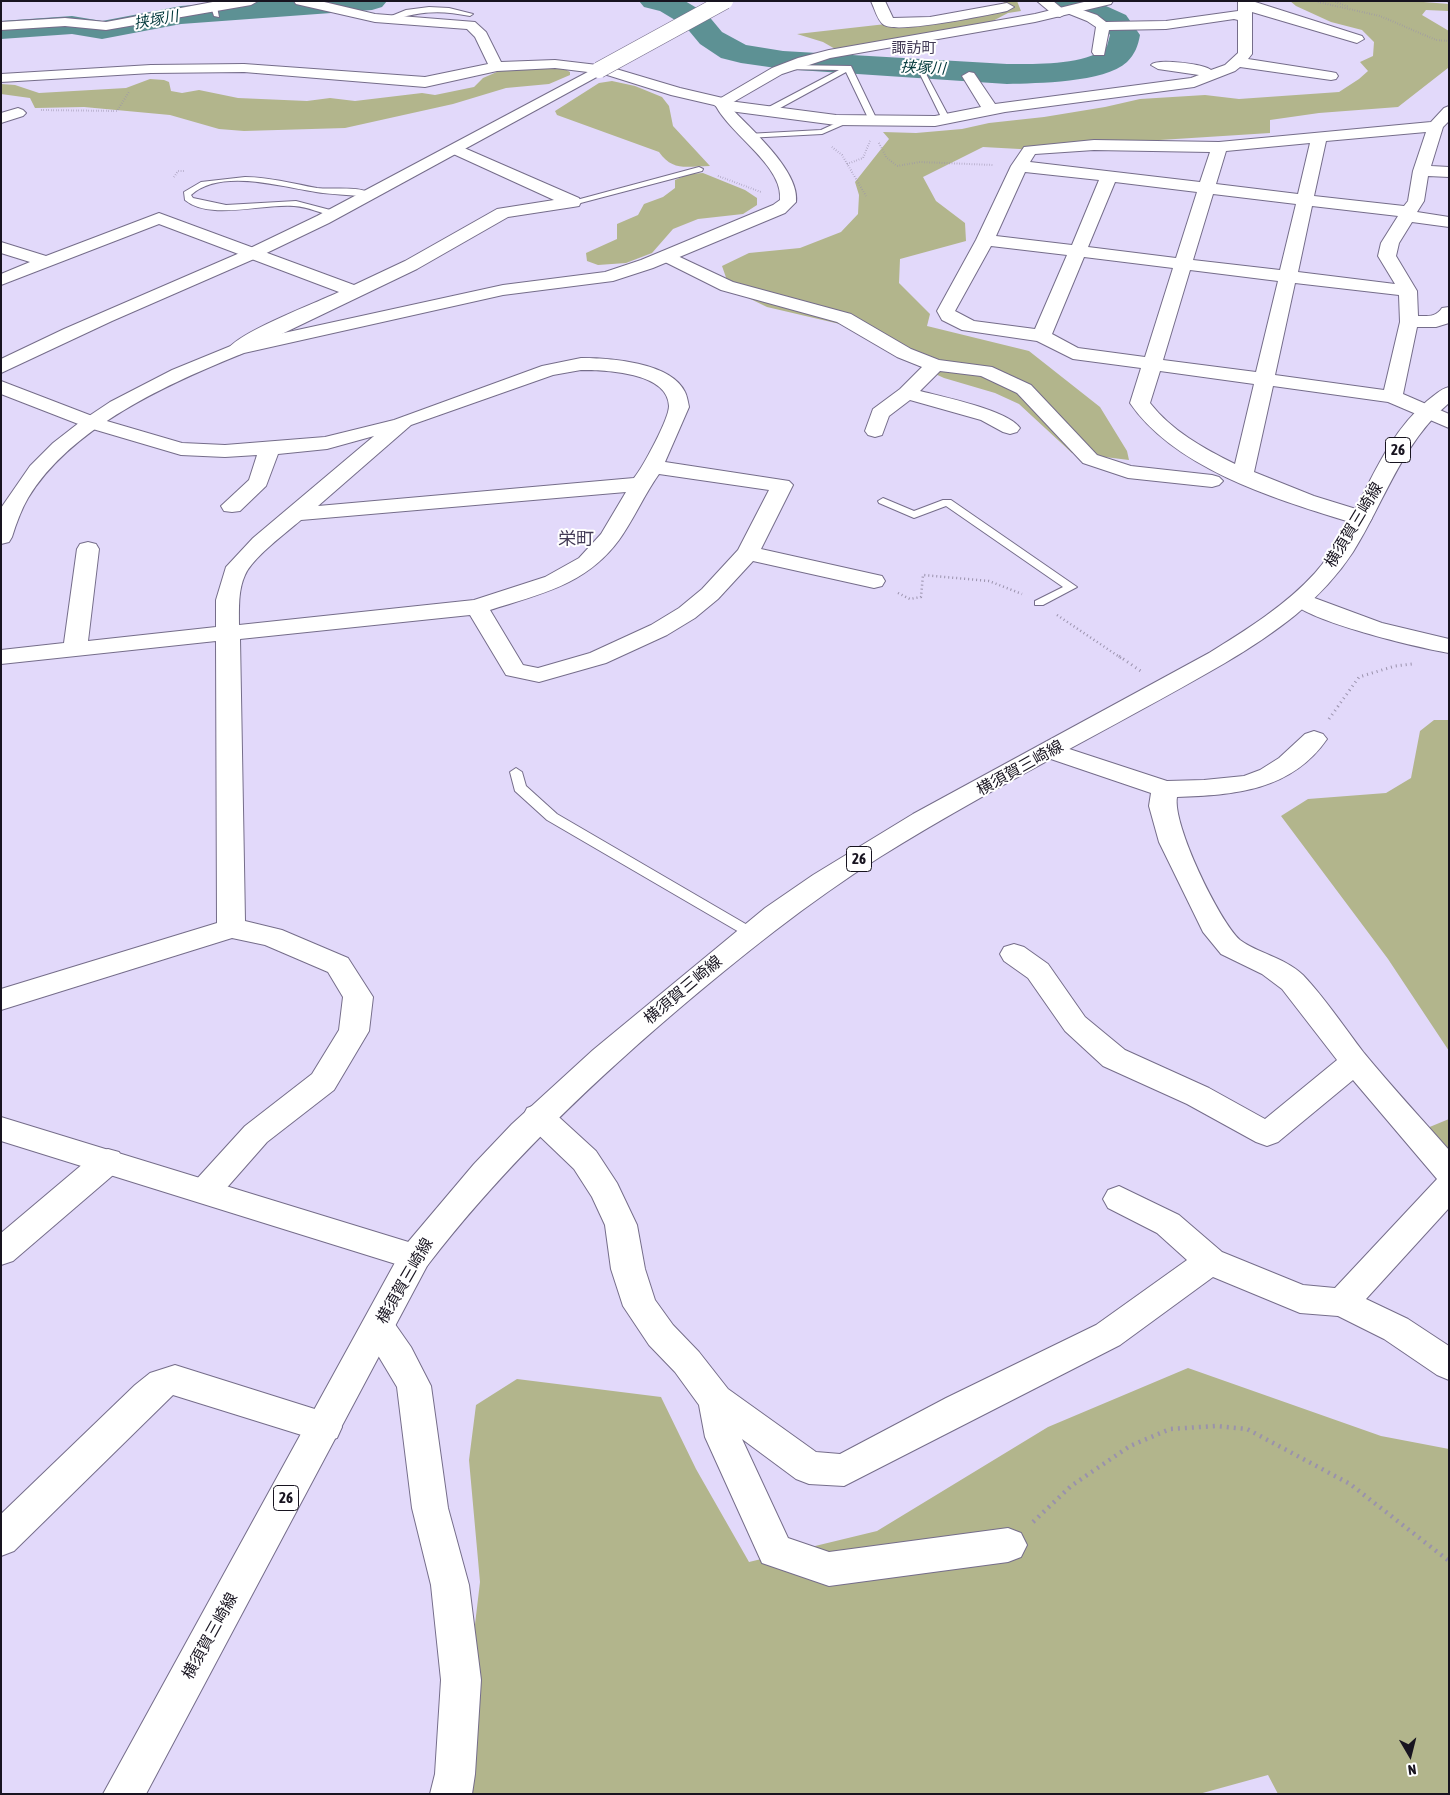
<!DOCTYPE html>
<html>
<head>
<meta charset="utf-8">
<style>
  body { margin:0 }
  #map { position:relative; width:1450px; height:1795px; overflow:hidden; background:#e2d9fa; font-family:"Asap Condensed",sans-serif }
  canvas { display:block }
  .frame { position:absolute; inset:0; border:2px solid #181420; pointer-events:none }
  .north { position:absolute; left:1385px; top:1730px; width:50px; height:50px; -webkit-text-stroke:4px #fff; paint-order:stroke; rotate:172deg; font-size:14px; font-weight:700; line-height:20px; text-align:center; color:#181420 }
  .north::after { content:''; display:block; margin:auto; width:18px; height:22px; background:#181420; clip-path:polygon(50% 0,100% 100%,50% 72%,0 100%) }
</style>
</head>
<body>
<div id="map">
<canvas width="1450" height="1795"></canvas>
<div class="frame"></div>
<div class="north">N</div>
</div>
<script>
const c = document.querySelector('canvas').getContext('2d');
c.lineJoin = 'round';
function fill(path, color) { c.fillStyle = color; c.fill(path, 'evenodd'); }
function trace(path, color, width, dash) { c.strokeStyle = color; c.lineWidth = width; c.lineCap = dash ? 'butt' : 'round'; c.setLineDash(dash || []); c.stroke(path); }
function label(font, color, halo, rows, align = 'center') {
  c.font = font + ' "Asap Condensed","Noto Sans JP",sans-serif'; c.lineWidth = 4; c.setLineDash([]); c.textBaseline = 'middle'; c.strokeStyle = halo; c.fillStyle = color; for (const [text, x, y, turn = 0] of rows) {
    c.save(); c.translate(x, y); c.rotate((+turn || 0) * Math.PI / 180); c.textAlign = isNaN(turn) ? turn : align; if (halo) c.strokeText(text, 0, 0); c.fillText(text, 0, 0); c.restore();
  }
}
fill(new Path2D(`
  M1002,1H1017L1021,11L1008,13L989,23L837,50L823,42L797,34L886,24L1009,7Z
  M1290,1H1411L1449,4V11L1426,10L1422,15L1449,31L1448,68L1398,107L1319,113L1270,120V133L1160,140L1056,151L983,147L923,177L936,201L965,223L966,241L900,259L899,283L930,314L927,326L1029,351L1100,407L1127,451L1129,460L1072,453L1019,404L995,393L944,378L907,361L844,325L767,307L730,289L722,266L749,253L800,248L841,232L858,214L859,195L855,182L889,139L883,132L916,133L962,129L989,123L1044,117L1105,107L1140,99L1205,95L1239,99L1339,92L1359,79L1368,71L1360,62L1373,56L1374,42L1362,30L1331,22L1296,6Z
  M530,68H563L570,72V75L549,84L506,88L453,104L345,128L244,131L219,129L170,115L84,107L35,108L30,98L1,94V84L15,85L39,93L126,88L150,79L164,80L169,82L171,91L182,93L199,90L238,98L307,101L330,98L355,101L422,93L435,95L474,87L483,78L499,71Z
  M612,81L635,86L662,97L669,106L673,126L710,166C687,166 673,172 659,152L557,115L555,111L599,83Z
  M703,173L745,190L757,198V205L743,214L698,219L673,229L652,253L626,263L598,265L587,261L586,253L617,239V224L638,215L644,204L663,197L675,188V180L689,174Z
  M1434,720H1449V1051L1388,959L1281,816L1308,799L1386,793L1411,778L1420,731Z
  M1449,1119V1165L1415,1133Z
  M1188,1368L1381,1436L1449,1449V1794H1278L1268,1775L1199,1794H455L480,1582L469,1460L476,1405L517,1379L661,1397L696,1469L749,1562L877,1531L1048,1427Z`), '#b2b58c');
fill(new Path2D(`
  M247,1H387L382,7L372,10L181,24L102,39L72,34L1,39V21L72,16L102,21L181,6Z
  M639,1H685L707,14L722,32L746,45L783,51L1007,64C1032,64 1089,66 1107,46L1110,35L1104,27L1097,23L1058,7L1053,1H1095L1126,15L1140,35C1138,46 1135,54 1127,62C1104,83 1037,83 1007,84L783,69L741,63L721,58L700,44L685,26L660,11L644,7Z`), '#5d9194');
const service = new Path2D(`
  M214,5L217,7L219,17L214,16L211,7Z
  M429,7L449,8L473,14L470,16C437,9 419,12 388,21L384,19L406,10Z
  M787,65L851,66L877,120L873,122L869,120L846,72L771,113H765V109L839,70L784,69V65Z
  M918,70L925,72L950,119L949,121L942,119Z
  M847,118L854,120L822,134L747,138L743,136L747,134L821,130Z
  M699,167L703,169L702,171L573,205L569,202Z
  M245,177C270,177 293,184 317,188C334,190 361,185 374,195L370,198C352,194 334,195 316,192C281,187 221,168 191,195L193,198L226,205L296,201L338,212V216L335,217C321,213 308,207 294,206C264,203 210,221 185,200L184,192L201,182Z
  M883,498L914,511L943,500H951L1077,587L1043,605H1035V601L1063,587L946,506L914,518L879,503L878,501Z
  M516,768L522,772L526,786L557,814L756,930L758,933L756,936H746L547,820L515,791L510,772Z`);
const minor = new Path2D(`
  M218,1H258L251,5L106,30L65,26L1,30V22L65,18L106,22Z
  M294,1H320L375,14L475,22L486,32L501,62L555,60L606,66L680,88L727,99L729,101L836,115L935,116L981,107L962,76L969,72L974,73L995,104L1191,78L1199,75L1158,69L1151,65C1156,58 1205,64 1211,70L1225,65L1238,53V20L1234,19L1166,29L1109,30L1104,55H1094L1092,52L1096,27L1087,21L1067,13L1060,17L1055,16L1037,1H1053L1064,10L1071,6L1097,15L1106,22L1166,21L1238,11V1H1252L1362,36L1364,39L1357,43L1252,12V54L1248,59L1331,72L1336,73L1338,76L1336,79L1331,80L1240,67L1235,71L1194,87L1005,112L935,126L836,125L722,110L714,105L671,95L604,74L555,68L497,71L425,87L244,72L151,73L1,82V74L151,65L244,64L425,77L488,64L475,37L467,29L375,22L296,4Z
  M871,1H885L893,18L930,17L1007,3L1014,7L1007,11C987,15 898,34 884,25C878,22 874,7 871,1Z
  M1449,106V121L1443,127L1431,166L1449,167V177L1428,176L1424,201L1417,212L1449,217V227L1412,222L1399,243L1396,256L1417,291L1418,316C1429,316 1436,317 1442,308L1449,307V323L1436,327H1417L1403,394L1449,414V428L1388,402L1273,386L1254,472L1314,496L1369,513L1372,518L1369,523L1361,525L1353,523C1279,500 1176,470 1130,403L1141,368L1073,359L1037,341L962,330L942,320L937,311L976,240L1011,166L1024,147L1094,140L1219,142L1431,122L1444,108ZM1426,132L1413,171L1408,201L1404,206L1314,196L1326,141ZM1310,143L1298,194L1216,184L1226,151ZM1094,150L1210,152L1200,182L1030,162L1035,154ZM1025,172L1099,180L1072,245L996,236ZM1115,182L1197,192L1176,258L1088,247ZM1213,194L1296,204L1280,270L1193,260ZM1312,206L1398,216L1381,243L1378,256L1395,284L1298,272ZM991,246L1067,255L1035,329L974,321L955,311ZM1084,257L1173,268L1145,357L1078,348L1052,334ZM1190,270L1278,281L1256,372L1163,360ZM1295,283L1399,295L1400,322L1384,390L1275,375ZM1160,371L1254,384L1235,464C1203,448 1172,431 1150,403Z
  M18,108L23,110L26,113L23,116L1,123V113Z
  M455,144L579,198L581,202L579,206L573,207L508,217L417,269L238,355L231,353L228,349C241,331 316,303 339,292L159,224L1,285V274L30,262L1,253V242L46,256L159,213L354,285L405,261L497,209L554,200L449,152L447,149Z
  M667,251L733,282L851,314L911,349L939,360L992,367L1031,385L1097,455L1131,466L1212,475L1219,477L1223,481L1219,485L1212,487L1128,478L1083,463L1017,393L981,376L940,371L920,391C943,397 1008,410 1020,428L1017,432L1010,434L1003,432L981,420L910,400L889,416L882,435L875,437L868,435L865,431L873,409L900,389L922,367L897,357L837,322L721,290L661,260L658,256L661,252Z
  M581,358C609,358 671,362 685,392C687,396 688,402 689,407L665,462L789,481L793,485L761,549L882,576L885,581L882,586L874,588L753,561L718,599L695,618L667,635L606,663L539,682L506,675L470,615L240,639L245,921L282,930L348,958L373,997L369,1031L334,1090L267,1142L216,1200L205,1203L194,1200L189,1191L194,1182L245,1126L312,1074L339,1030L343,997L328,972L265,945L232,938L1,1010V989L217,923L216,641L1,664V650L64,643L77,549L80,544L88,542L96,544L99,549L88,641L216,627V600L226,567L253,538L374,436L327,449L278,454L266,486L240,511L232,512L224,511L221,506L249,480L257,455L225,457L181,455L86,427L1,394V381L100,419L182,443L225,445L325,437L394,420L542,366ZM581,370C605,370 668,372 669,406C669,419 643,467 634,478L318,506L411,425L553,375ZM659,474L769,490L738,550L702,589L679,608L651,625L590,653L538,668L523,665L490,610C540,594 586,585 619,540C634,519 644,495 659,474ZM626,492L601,534L579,558L545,577L474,600L239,625C239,608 238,590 245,575C252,558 287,532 301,520Z
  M1314,731L1323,734L1327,739C1291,791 1234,795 1177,797C1172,824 1219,921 1240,940C1257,953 1284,957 1303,975C1325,998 1344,1027 1364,1053C1391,1086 1421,1118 1449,1150V1208L1366,1299L1408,1319L1449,1346V1380L1437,1375L1384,1339L1338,1316L1300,1313L1213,1277L1120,1345L844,1486L809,1484L796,1479L742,1439L788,1538L829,1552L1008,1528L1021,1533L1027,1545L1021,1557L1008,1562L829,1586L762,1563L705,1437L699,1405L675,1372L649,1345L623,1306L611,1269L605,1225L592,1197L574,1169L527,1124L523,1116L527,1108L538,1104L549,1108L596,1151L617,1183L637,1225L645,1269L655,1300L673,1325L699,1352L728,1389L816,1452L840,1454L946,1398L1096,1325L1187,1260L1157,1233L1108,1208L1103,1199L1108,1190L1119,1186L1179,1215L1222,1252L1303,1285L1335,1288L1437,1179L1353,1080L1278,1142L1267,1146L1256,1142L1187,1104L1103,1066L1065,1031L1028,978L1004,961L1000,954L1004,947L1014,944L1024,947L1048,964L1085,1017L1125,1050L1209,1088L1265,1119L1337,1060L1282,989L1262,974L1221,954L1203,932L1159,842L1149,806L1151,793L1042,756L1038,751L1042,746L1051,743L1167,781L1204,780L1244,776L1260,770L1279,758L1305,734Z
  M108,1149L119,1152L124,1161L119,1170L13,1261L1,1265V1233L97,1152Z
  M378,1313L390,1317L411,1347L431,1386L448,1508L469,1585L481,1680L475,1774L472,1794H430L435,1774L441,1680L431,1585L412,1508L397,1387L361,1327L366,1317Z
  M175,1365L337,1416L342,1427L337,1438L324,1442L173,1395L14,1551L1,1556V1514L135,1385L150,1373Z`);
const tertiary = new Path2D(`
  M1088,1H1113L1111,4L1035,22L830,58L782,74L730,104L733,110C753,131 800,172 796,202L785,213L653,268L613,281L503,295L244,353C169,383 71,427 28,498C21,510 16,524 12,537L9,542L1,544V508L30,466L53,443L80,422L110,402L172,370L238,343L503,285L605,272L641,260L773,205L780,200C784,165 727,133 714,102L772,68L798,58L829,50L1035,14Z
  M599,66L606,70L604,73L329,223L254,259L112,321L1,373V359L64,329L242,252L317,216Z
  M1301,593L1382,623L1449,639V653C1420,648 1304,621 1290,600L1293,595Z
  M1,1117L415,1244L427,1248L432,1257L427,1266L415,1270L1,1141Z`);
const primary = new Path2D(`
  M1449,387V403C1401,444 1385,501 1353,552C1321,601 1275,633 1225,663C1111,729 992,787 880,857C807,903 740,957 674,1013C584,1090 499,1172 427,1266L146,1794H103L403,1248L474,1164L512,1124L593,1050L765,908L813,875L913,814L1209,653C1246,630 1285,606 1315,573C1360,522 1373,447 1427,401C1434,396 1440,389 1449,387Z`);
trace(service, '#756d8a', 2);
trace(minor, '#756d8a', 2);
trace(tertiary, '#756d8a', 2);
trace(primary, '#756d8a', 2);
trace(new Path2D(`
  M1333,1L1349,7
  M1445,1L1449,2
  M1318,2L1380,16L1436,40L1449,41
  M41,110L117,111L129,92
  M879,143L886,157L897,166L920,162L993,165
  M832,147L842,155L866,196
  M847,164L863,158L870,141
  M718,176L761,192
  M174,177L178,171H184`), '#9a92ac', 2, [0.5, 2]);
trace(new Path2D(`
  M898,593L910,599L921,597L923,575L989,581L1022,594
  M1057,615L1121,658`), '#9a92ac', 2.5, [1, 3]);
trace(new Path2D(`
  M1119,656L1142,672
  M1329,719L1359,677L1395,666L1412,664`), '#9a92ac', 3, [1, 4]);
trace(new Path2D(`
  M1033,1522L1071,1486L1130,1446L1170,1429L1216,1426L1247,1429L1350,1484L1449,1561`), '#9a92ac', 4.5, [2, 5]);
fill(service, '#fff');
fill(minor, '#fff');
fill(tertiary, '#fff');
fill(primary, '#fff');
const tertiaryBridge = new Path2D(`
  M599,70L725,1`);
trace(tertiaryBridge, '#756d8a', 17, []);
trace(tertiaryBridge, '#fff', 16);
label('italic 15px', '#03393c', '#fff', [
  ["挟塚川",156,20,-10],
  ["挟塚川",923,68,3]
]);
label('15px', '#433b56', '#fff', [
  ["諏訪町",914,48]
]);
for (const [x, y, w] of [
  [1398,450,25],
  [859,859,25],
  [286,1498,25]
]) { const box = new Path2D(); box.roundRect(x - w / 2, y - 12.5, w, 25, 4); c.fillStyle = '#fff'; c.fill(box); trace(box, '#181420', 1); }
label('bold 15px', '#181420', null, [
  ["26",1398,450],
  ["26",859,859],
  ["26",286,1498]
]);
label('16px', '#181420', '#fff', [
  ["横須賀三崎線",1354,525,-59],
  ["横須賀三崎線",1020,768,-29],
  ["横須賀三崎線",683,990,-40],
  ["横須賀三崎線",405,1281,-60],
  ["横須賀三崎線",210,1636,-61]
]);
label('18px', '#433b56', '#fff', [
  ["栄町",576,539]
]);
</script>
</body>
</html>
